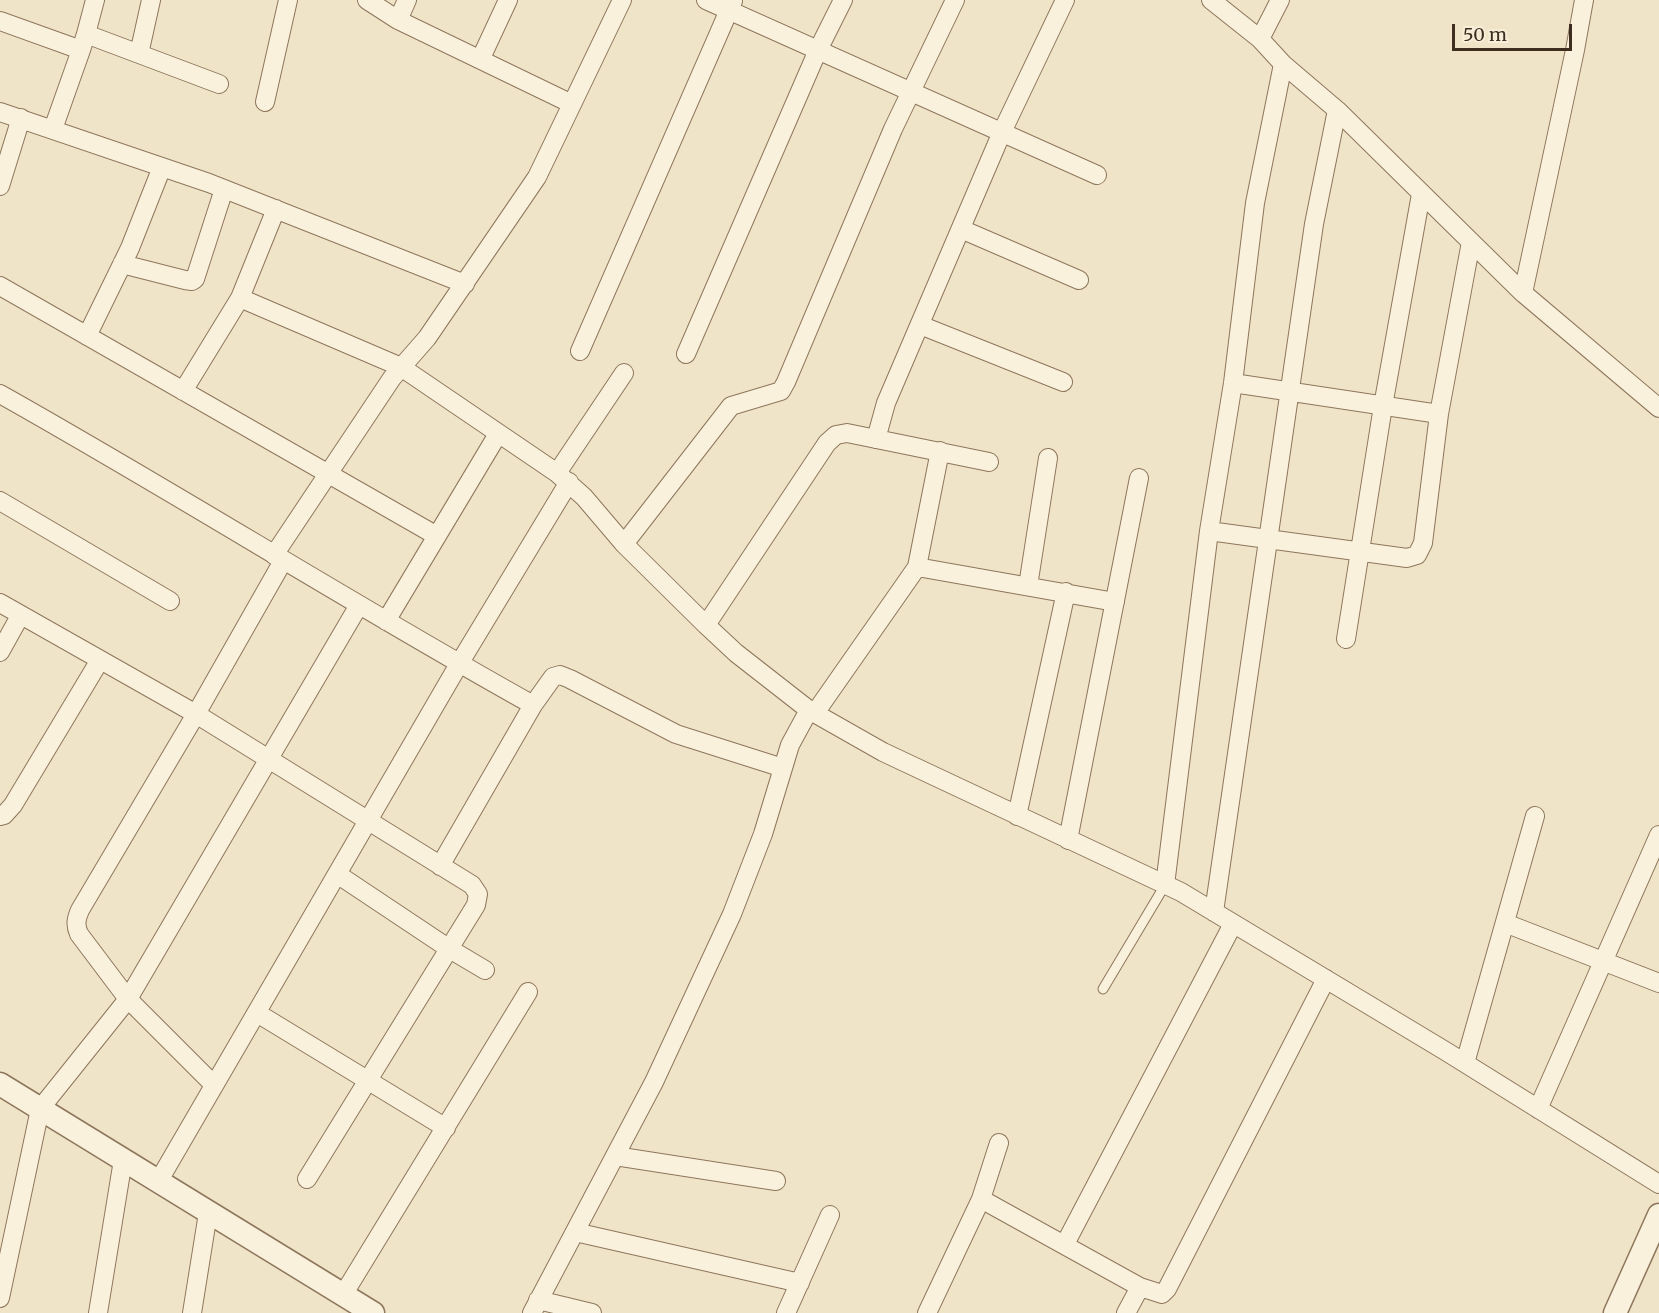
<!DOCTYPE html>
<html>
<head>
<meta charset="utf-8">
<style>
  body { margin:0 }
  #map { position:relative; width:1659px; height:1313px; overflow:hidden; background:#f0e4c8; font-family:Merriweather,serif }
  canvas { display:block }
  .scale { position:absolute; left:1452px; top:24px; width:120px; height:27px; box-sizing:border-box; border:3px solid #3d2e20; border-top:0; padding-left:8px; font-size:18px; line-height:21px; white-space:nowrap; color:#3d2e20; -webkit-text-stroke:4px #f7eed8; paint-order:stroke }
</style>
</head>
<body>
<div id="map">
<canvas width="1659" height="1313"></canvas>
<div class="scale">50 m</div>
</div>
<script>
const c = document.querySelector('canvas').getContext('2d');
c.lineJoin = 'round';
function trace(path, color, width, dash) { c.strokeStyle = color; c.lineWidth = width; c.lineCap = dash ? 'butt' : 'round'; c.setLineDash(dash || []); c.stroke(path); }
const service = new Path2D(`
  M1103,989L1165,885`);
const minor = new Path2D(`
  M367,0L398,20L572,104
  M706,0L1097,175
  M1211,0L1260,39L1283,64L1337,110L1523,293L1659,408
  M398,20L407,0
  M0,21L81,50L86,34L219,84
  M86,34L95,0
  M1260,39L1280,0
  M139,54L151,0
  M481,58L508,0
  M265,102L288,0
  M0,112L209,183L465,284
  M53,129L81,50
  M0,186L21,118
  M961,229L1079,280
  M122,264L185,280L192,281L195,279L224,189
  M0,286L437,536
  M1523,293L1575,50L1584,0
  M240,298L401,367L557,473L584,497L624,544L706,625L736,653L809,710L883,752L1181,892L1447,1052L1659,1184
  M920,325L1063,382
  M87,336L130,248L162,167
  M580,351L733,1
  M686,354L818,50L843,0
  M1233,383L1439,414
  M183,391L240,298L276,209
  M0,394C180,495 353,605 533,705
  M876,439L886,403L1002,132L1065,0
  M557,473L624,373
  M0,501L170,601
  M1209,531L1407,558L1417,555L1423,543L1439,414L1471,242
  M624,544L731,406L781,391L786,382L893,129L955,0
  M274,555L392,378L427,338L537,177L622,0
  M917,567L1115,602
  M1028,586L1048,458
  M0,603L196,714L472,885L478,894L476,905L307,1179
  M386,621L498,434
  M706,625L827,443L836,435L847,433L989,462
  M1346,639L1383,406L1421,194
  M0,652L20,616
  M815,713L917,567L940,451
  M0,816L4,815L13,805L100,660
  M1017,816L1066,592
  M1068,840L1139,478
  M440,866L533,705L553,677L560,675L570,679L676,734L783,768
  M337,874L448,948L485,970
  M1165,885L1209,531L1233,383L1255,203L1283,64
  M1214,912L1314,224L1337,110
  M1505,923L1659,983
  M257,1013L446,1128
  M1465,1063L1535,816
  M214,1085L128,999L79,934C75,925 76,919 80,910L196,714L283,561
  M1538,1109L1659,835
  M615,1156L776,1181
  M158,1182L459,664L569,482
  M981,1199L1140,1287L1162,1294L1167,1289L1326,979
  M575,1232L800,1283
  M1065,1244L1233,924
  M343,1295L528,992
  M0,1298L40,1109L128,999L359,605
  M538,1300L592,1313
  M98,1313L123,1160
  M192,1313L208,1213
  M532,1313L654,1082L732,914L763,834L790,745L809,710
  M786,1313L830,1215
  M927,1313L981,1199L999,1143
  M1126,1313L1140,1287`);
const tertiary = new Path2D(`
  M0,1084L373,1313
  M1615,1313L1659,1215`);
trace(service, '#8d765c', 11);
trace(minor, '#8d765c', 20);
trace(tertiary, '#8d765c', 25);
trace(service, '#faf1dc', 9);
trace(minor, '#faf1dc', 18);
trace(tertiary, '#faf1dc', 22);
</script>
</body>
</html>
